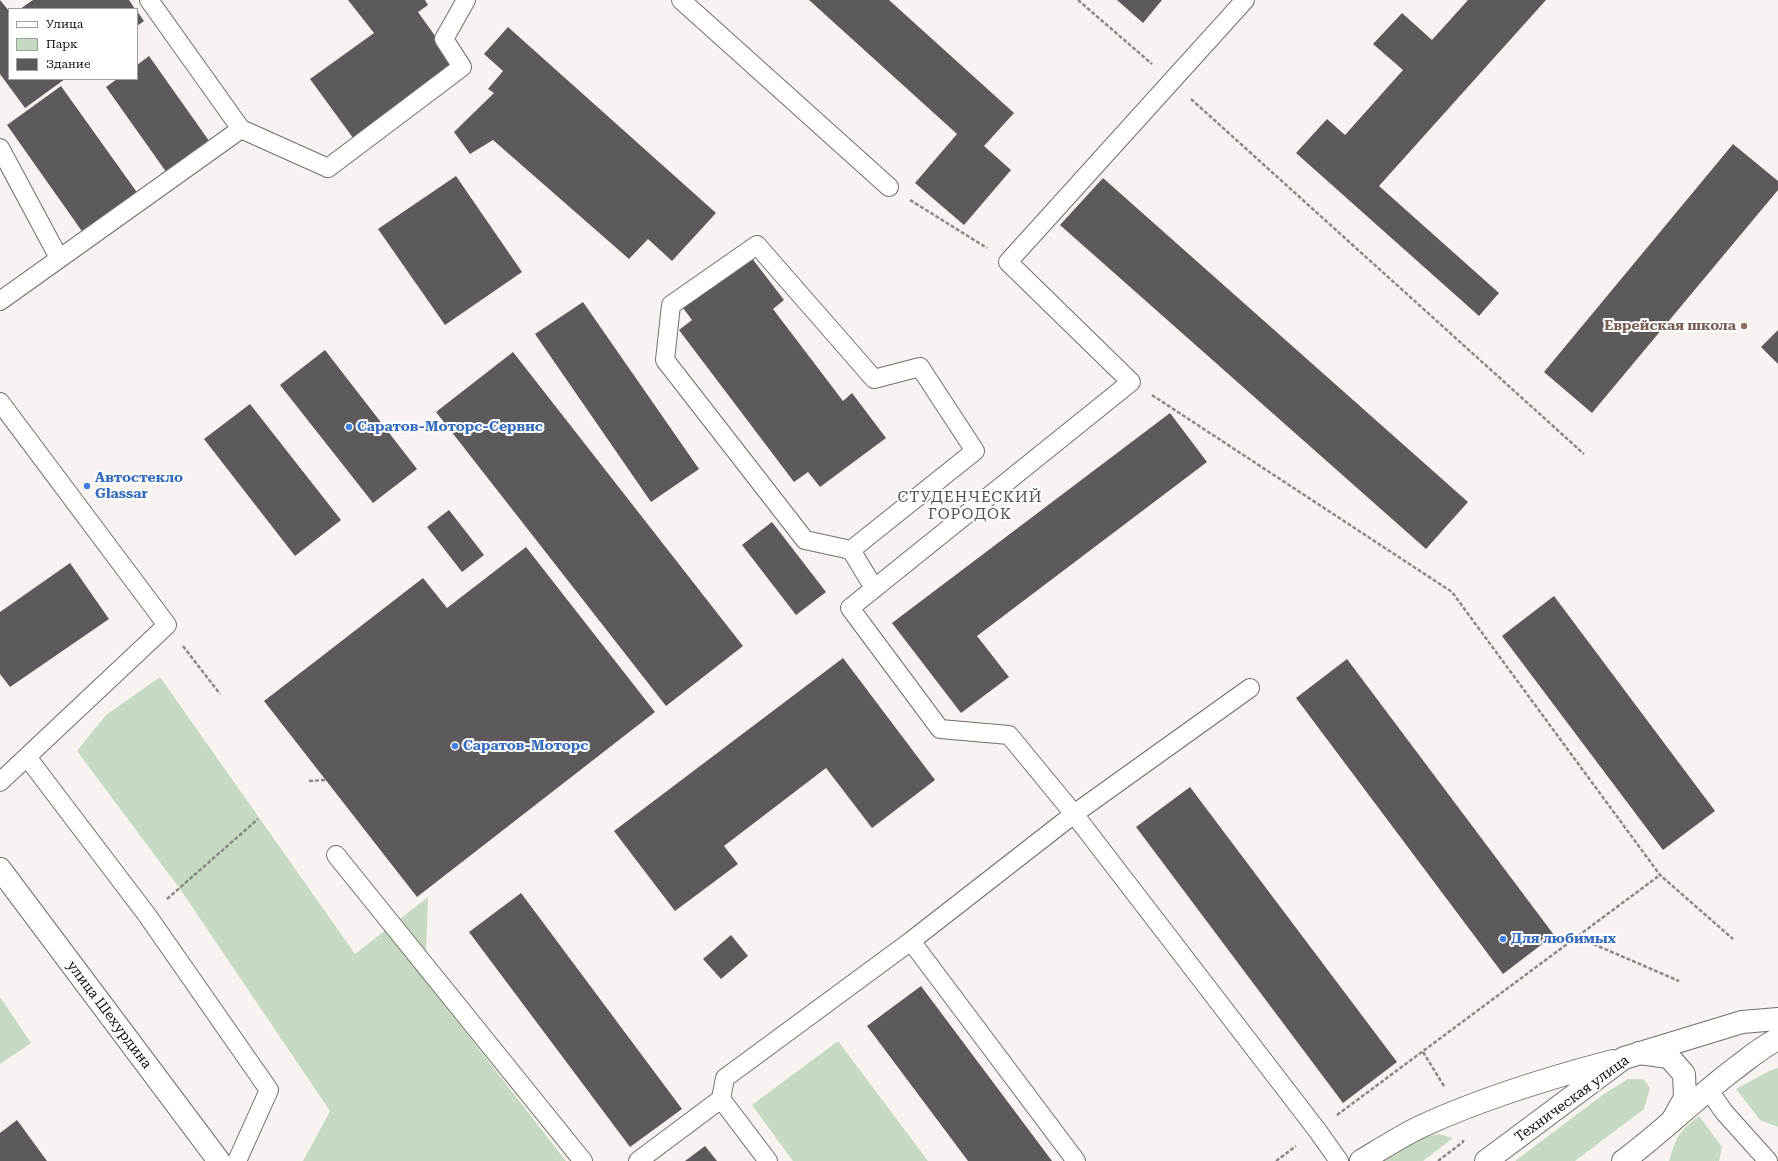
<!DOCTYPE html>
<html>
<head>
<meta charset="utf-8">
<style>
  body { margin:0 }
  #map { position:relative; width:1778px; height:1161px; overflow:hidden; background:#f8f3f0; font-family:"Roboto Serif",serif }
  canvas { display:block }
  .legend { position:absolute; left:8px; top:8px; width:130px; height:72px; box-sizing:border-box; background:#fff; border:1px solid #9f9e9e; margin:0; padding:5px 7px; list-style:none; font-size:12px; color:#0e0d0c }
  .legend li { display:flex; align-items:center; gap:8px; height:20px }
  .legend b { width:20px; border:1px solid #9f9e9e }
</style>
</head>
<body>
<div id="map">
<canvas width="1778" height="1161"></canvas>
<ul class="legend">
<li><b style="height:5px;background:#fff"></b>Улица</li>
<li><b style="height:11px;background:#c5d9c3"></b>Парк</li>
<li><b style="height:11px;background:#5d595c"></b>Здание</li>
</ul>
</div>
<script>
const c = document.querySelector('canvas').getContext('2d');
c.lineJoin = 'round';
function fill(path, color) { c.fillStyle = color; c.fill(path, 'evenodd'); }
function trace(path, color, width, dash) { c.strokeStyle = color; c.lineWidth = width; c.lineCap = dash ? 'butt' : 'round'; c.setLineDash(dash || []); c.stroke(path); }
function label(font, color, halo, rows, align = 'center') {
  c.font = font + ' "Roboto Serif",serif'; c.lineWidth = 4; c.setLineDash([]); c.textBaseline = 'middle'; c.strokeStyle = halo; c.fillStyle = color; for (const [text, x, y, turn = 0] of rows) {
    c.save(); c.translate(x, y); c.rotate((+turn || 0) * Math.PI / 180); c.textAlign = isNaN(turn) ? turn : align; if (halo) c.strokeText(text, 0, 0); c.fillText(text, 0, 0); c.restore();
  }
}
fill(new Path2D(`
  M160,677L355,954L428,897L425,980L566,1161H303L330,1111L180,889L77,751L106,715Z
  M0,997L31,1043L0,1064Z
  M838,1041L928,1161H793L752,1105Z
  M1778,1068V1127L1760,1120L1736,1089L1769,1071Z
  M1628,1079H1643L1650,1088L1644,1109L1575,1161H1515L1604,1094Z
  M1699,1116L1722,1147L1719,1161H1669C1676,1137 1679,1131 1699,1116Z
  M1439,1134L1453,1138L1423,1161H1379L1419,1138Z`), '#c5d9c3');
fill(new Path2D(`
  M0,0L9,11V79H65L25,108L0,74Z
  M33,0H129L135,9H20Z
  M348,0H425L428,5L418,12L458,68L356,142L310,79L374,33Z
  M809,0H889L1014,113L984,146L1011,170L964,225L915,183L957,134Z
  M1117,0H1162L1143,23Z
  M1468,0H1546L1379,186L1499,293L1479,316L1296,153L1327,119L1345,135L1403,70L1373,44L1402,13L1432,40Z
  M137,11L144,21L137,26Z
  M508,27L716,213L672,261L648,239L629,259L493,140L470,154L454,132L494,93L488,89L503,71L484,54Z
  M149,56L212,145L169,176L106,87L117,79H137V65Z
  M61,86L141,198L86,237L7,125Z
  M1733,144L1778,181V190L1592,413L1544,372Z
  M456,176L522,272L445,325L378,229Z
  M1103,178L1468,502L1426,549L1060,225Z
  M751,257L784,300L773,309L843,401L852,393L886,438L820,487L808,472L794,482L679,330L692,320L683,308Z
  M583,302L699,469L651,502L535,334Z
  M1778,330V364L1761,347Z
  M325,350L417,469L373,503L280,385Z
  M513,352L743,646L666,706L436,412Z
  M250,404L341,520L295,556L204,439Z
  M1170,413L1207,462L977,636L1009,677L961,713L892,623Z
  M449,510L484,555L462,572L427,527Z
  M772,522L826,592L796,615L742,545Z
  M526,547L655,712L417,897L264,701L423,578L447,608Z
  M70,563L109,619L10,687L0,674V612Z
  M1554,596L1715,811L1663,850L1502,636Z
  M843,658L935,780L872,828L826,768L724,846L738,864L675,911L614,831Z
  M1347,659L1554,935L1503,974L1296,698Z
  M1190,787L1397,1062L1343,1103L1136,827Z
  M521,893L682,1109L630,1147L469,932Z
  M731,935L748,956L721,979L703,959Z
  M921,986L1052,1161H968L867,1026Z
  M17,1120L47,1161H0V1133Z
  M705,1146L717,1161H685Z`), '#5d595c');
const service = new Path2D(`
  M149,0L241,129L328,168L462,67L444,39L466,0
  M681,0L889,187
  M1245,0L1008,262L1131,382L850,608L940,729L1009,735L1074,814L1317,1130L1339,1161
  M0,148L59,258
  M0,301L241,129
  M0,402L167,625L0,782
  M851,550L975,451L920,367L874,379L757,245L671,305L665,360L805,540L851,550L874,588
  M27,757L147,915L269,1090L237,1161
  M336,855L583,1161
  M911,941L1076,1161
  M1708,1089L1724,1112L1768,1161
  M638,1161L721,1099
  M768,1161L721,1099L725,1078L911,941L1074,814L1250,688`);
const minor = new Path2D(`
  M1639,1053L1669,1057L1684,1074L1685,1098L1672,1121`);
const secondary = new Path2D(`
  M1361,1161C1381,1149 1401,1136 1422,1126C1483,1098 1548,1078 1613,1061
  M1486,1161L1624,1058L1742,1022L1778,1019
  M1623,1161C1661,1133 1695,1099 1733,1070C1748,1059 1761,1047 1778,1039`);
const primary = new Path2D(`
  M0,869L219,1161`);
trace(service, '#726e6b', 20);
trace(minor, '#726e6b', 24);
trace(secondary, '#726e6b', 24);
trace(primary, '#726e6b', 24);
trace(new Path2D(`
  M1078,0L1152,64
  M1191,99L1584,454
  M910,200L987,248
  M1152,395L1452,592L1660,875L1733,939
  M183,646L220,694
  M309,781L325,780
  M167,899L258,819
  M1577,937L1679,981
  M1423,1052L1444,1086
  M1337,1115L1660,875
  M1276,1161L1296,1146
  M1438,1161L1463,1142V1140`), '#8b8885', 2.5, [4, 2]);
trace(service, '#fff', 18);
trace(minor, '#fff', 22);
trace(secondary, '#fff', 22);
trace(primary, '#fff', 22);
for (const [x, y, r, color] of [
  [1744,326,4,"#8d6e63"],
  [349,427,4,"#3f7fe0"],
  [87,486,4,"#3f7fe0"],
  [455,746,4,"#3f7fe0"],
  [1503,939,4,"#3f7fe0"]
]) { const dot = new Path2D(); dot.arc(x, y, r, 0, 2 * Math.PI); c.fillStyle = color; c.fill(dot); trace(dot, '#fff', 1.5); }
label('bold 14px', '#785e54', '#fff', [
  ["Еврейская школа",1736,326]
], 'right');
label('bold 14px', '#366cbe', '#fff', [
  ["Саратов-Моторс-Сервис",357,427],
  ["Автостекло",95,478],
  ["Glassar",95,494],
  ["Саратов-Моторс",463,746],
  ["Для любимых",1511,939]
], 'left');
label('14px', '#0e0d0c', '#fff', [
  ["улица Шехурдина",109,1015,53],
  ["Техническая улица",1572,1099,-36]
]);
c.letterSpacing = '1px';
label('15px', '#534f4c', '#fff', [
  ["СТУДЕНЧЕСКИЙ",970,498],
  ["ГОРОДОК",970,515]
]);
c.letterSpacing = '0px';
</script>
</body>
</html>
